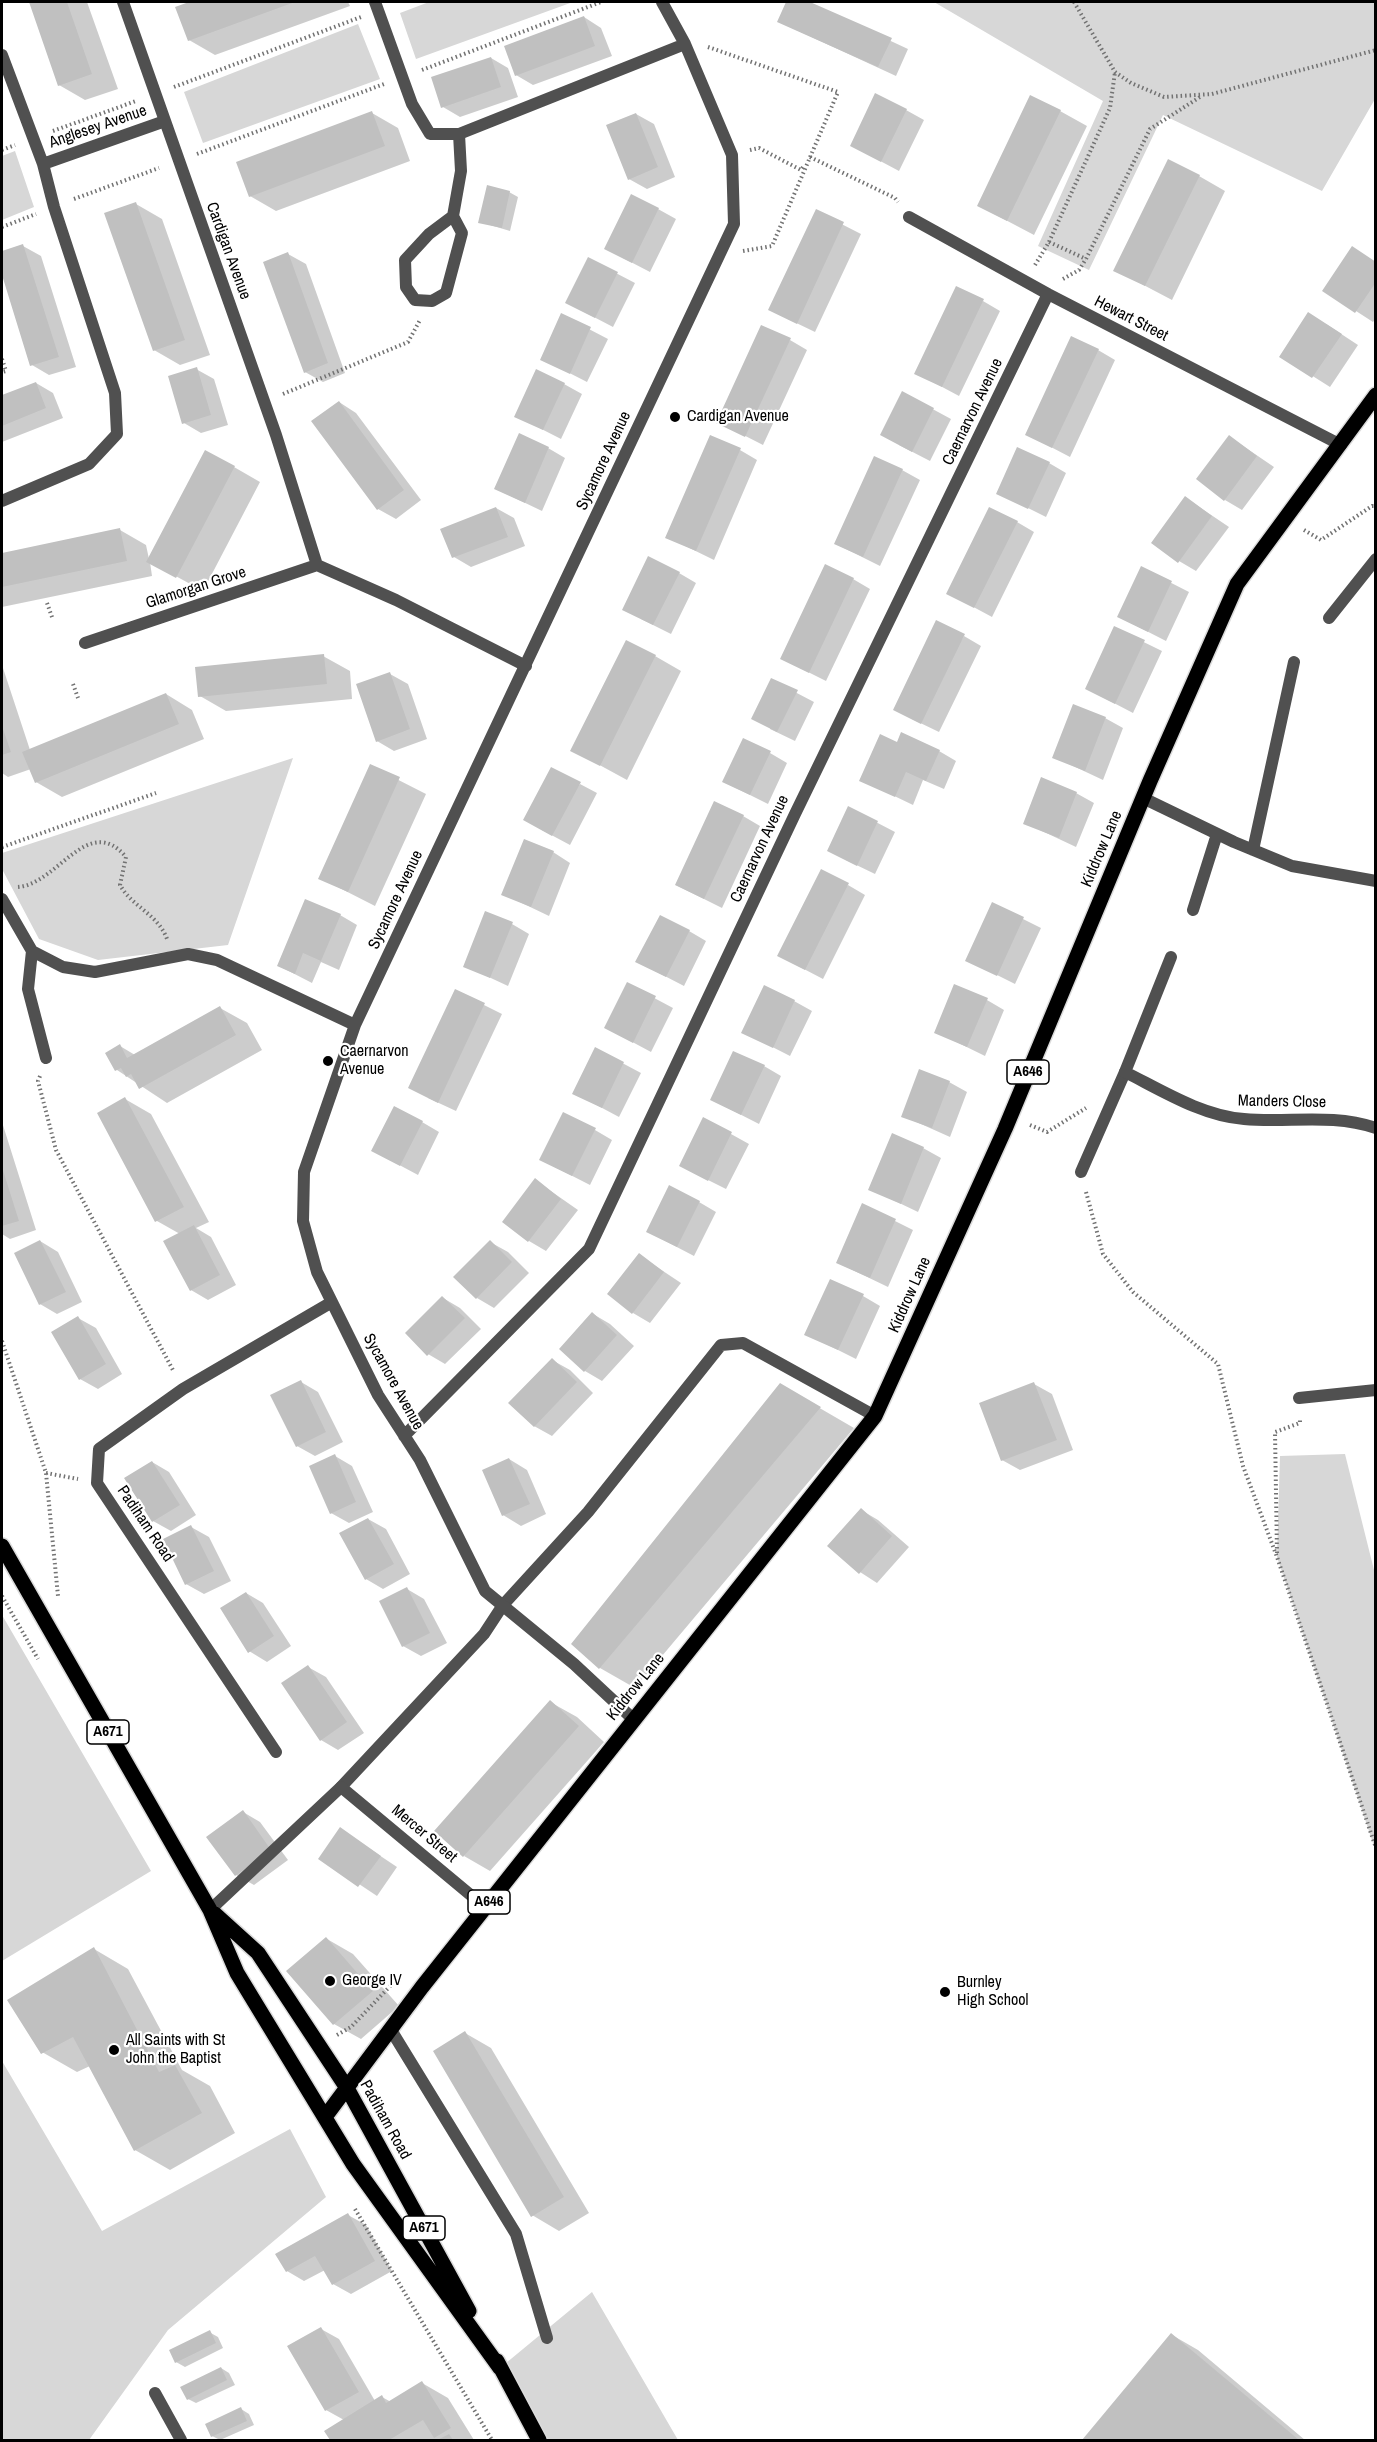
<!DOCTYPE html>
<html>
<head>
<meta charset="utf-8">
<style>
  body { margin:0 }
  #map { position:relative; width:1377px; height:2442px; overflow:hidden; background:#fff; font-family:"Archivo Narrow",sans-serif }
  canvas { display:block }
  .frame { position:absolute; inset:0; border:3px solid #000; pointer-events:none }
</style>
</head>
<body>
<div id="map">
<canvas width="1377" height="2442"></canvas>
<div class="frame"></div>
</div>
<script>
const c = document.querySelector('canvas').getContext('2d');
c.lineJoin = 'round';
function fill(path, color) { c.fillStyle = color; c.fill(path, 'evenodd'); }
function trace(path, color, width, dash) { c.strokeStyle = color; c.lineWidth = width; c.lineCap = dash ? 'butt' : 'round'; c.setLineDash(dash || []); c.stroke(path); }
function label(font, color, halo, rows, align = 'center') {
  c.font = font + ' "Archivo Narrow",sans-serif'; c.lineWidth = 4.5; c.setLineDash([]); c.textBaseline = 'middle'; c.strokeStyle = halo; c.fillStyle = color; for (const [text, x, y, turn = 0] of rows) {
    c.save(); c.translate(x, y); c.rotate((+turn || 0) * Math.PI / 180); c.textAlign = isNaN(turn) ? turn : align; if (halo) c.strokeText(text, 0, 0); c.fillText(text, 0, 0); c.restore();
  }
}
fill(new Path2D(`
  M429,2H573L416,59L400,13Z
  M934,2H1375V99L1322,191L1163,115L1089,270L1038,246L1103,101Z
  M358,24L380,79L203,143L184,92Z
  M15,151L34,207L2,220V156Z
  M293,758L228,945L98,960L39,939L2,869V853Z
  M1345,1454L1375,1574V1849L1277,1557L1280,1456Z
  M2,1615L151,1871L2,1961Z
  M2,2061L102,2231L290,2129L326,2197L168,2330L89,2440H2Z
  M592,2292L678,2440H539L500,2368Z`), '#d7d7d7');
fill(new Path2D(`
  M30,2H87L118,89L85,100L59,85Z
  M194,2H348L350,6L215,55L189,40L177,8Z
  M788,2H807L908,49L896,76L779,22Z
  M584,17L601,28L612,56L533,85L516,75Z
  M491,58L508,68L518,97L460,117L443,107Z
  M906,110L924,120L899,171L852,146Z
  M1060,111L1087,126L1034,235L979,206Z
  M372,113L398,128L410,161L276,211L250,196Z
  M636,114L654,124L675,177L647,189L629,179Z
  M1199,176L1225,191L1172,300L1115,270Z
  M509,192L518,197L510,231L480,222Z
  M136,204L162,219L210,355L180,365L154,350Z
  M658,209L676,219L650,272L623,258Z
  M816,211L861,234L815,332L788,319Z
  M23,246L41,256L76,367L49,375L32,365L2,270V253Z
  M288,254L306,264L345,373L323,382L305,372Z
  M589,259L635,283L613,327L567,303Z
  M1376,262V318L1373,322L1325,291Z
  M983,301L1000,311L959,396L916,373Z
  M562,315L608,339L587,382L542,359Z
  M1326,324L1358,345L1330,387L1281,356Z
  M790,340L807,350L763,445L718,422Z
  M1098,350L1115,360L1070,457L1026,434Z
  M196,369L214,379L228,425L201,433L184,423Z
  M36,383L53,393L63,418L2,442V397Z
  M564,384L582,394L561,439L516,416Z
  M903,393L951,419L930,461L899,445Z
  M339,402L356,413L421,500L396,519L378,509Z
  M1230,437L1274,467L1242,510L1225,500Z
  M548,448L565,458L542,511L496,489Z
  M740,450L757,460L714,560L667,537Z
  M1049,463L1066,473L1046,517L998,493Z
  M234,467L260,482L203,591L150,562L152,576L2,607V555L120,530L146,545L149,559Z
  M902,470L920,480L880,566L836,544Z
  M1186,498L1229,527L1196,571L1179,561Z
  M496,508L514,518L525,546L471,567L454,557Z
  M1017,522L1034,532L992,617L966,603Z
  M1142,568L1189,592L1166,641L1119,617Z
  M679,573L696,583L671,634L641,619Z
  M853,579L870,589L826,681L800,668Z
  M1115,628L1162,651L1133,713L1087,689Z
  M964,636L981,646L939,732L912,719Z
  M323,656L350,671L352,699L226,711L200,696Z
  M655,656L681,671L627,780L572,750Z
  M2,665L30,750L166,694L192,710L204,739L62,797L36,782L31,769L8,777L2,773Z
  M390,674L408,684L427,739L394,751L377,741Z
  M772,680L814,702L795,741L770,729Z
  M1105,718L1123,728L1103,780L1054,757Z
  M939,751L956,761L944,789L923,780L913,805L861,780Z
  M770,753L787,763L768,804L724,782Z
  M371,766L426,794L375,906L320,878Z
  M580,784L597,793L570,845L542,830Z
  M1076,793L1094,803L1076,847L1025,823Z
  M849,808L895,832L875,874L846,860Z
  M743,816L760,826L722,908L676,885Z
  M553,852L570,863L549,916L503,894Z
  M848,885L865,895L823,979L779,956Z
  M993,904L1041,928L1015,984L967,960Z
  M340,915L357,925L339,970L321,962L312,983L279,966Z
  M512,924L529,934L508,986L465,966Z
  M689,931L706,941L684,986L655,971Z
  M628,984L673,1008L651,1052L623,1037Z
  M456,991L502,1014L456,1111L428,1098Z
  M987,1000L1004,1010L985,1056L936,1032Z
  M794,1001L812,1011L790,1056L743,1032Z
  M220,1008L247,1023L262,1050L167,1103L117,1070L107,1053L120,1046L135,1055Z
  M596,1049L641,1073L619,1117L574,1093Z
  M764,1066L781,1076L759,1124L712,1100Z
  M949,1082L967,1092L950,1137L903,1116Z
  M125,1099L151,1114L209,1222L196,1228L211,1237L236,1285L208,1300L191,1290L180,1234L157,1221Z
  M704,1119L749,1144L726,1189L698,1175Z
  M2,1122L36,1230L10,1239L2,1234Z
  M422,1122L439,1132L418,1175L390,1160Z
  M595,1130L612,1140L590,1185L541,1160Z
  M923,1148L941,1158L918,1212L870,1189Z
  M535,1180L578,1210L546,1251L529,1241Z
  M699,1202L716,1212L694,1256L648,1232Z
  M863,1205L913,1230L888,1287L838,1263Z
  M40,1241L58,1252L82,1302L57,1314L40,1304Z
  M490,1242L508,1252L529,1273L494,1308L477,1298Z
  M639,1255L681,1283L650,1323L633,1313Z
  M863,1296L880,1306L856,1359L806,1334Z
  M443,1298L460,1308L481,1329L445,1364L428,1354Z
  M593,1314L610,1324L634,1346L602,1381L585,1371Z
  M78,1318L96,1328L122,1374L98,1389L80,1379Z
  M552,1360L570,1370L593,1393L552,1436L534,1426Z
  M301,1382L318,1392L343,1442L315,1456L297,1446Z
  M1034,1384L1052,1394L1073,1450L1020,1470L1002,1460Z
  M780,1385L854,1428L635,1688L600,1668L573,1643Z
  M335,1456L352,1466L373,1512L349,1523L331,1513Z
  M509,1459L527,1470L546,1514L521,1526L503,1515Z
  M152,1462L169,1472L196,1515L171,1531L153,1521Z
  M861,1510L878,1520L909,1547L877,1583L860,1572Z
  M368,1519L386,1529L410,1574L383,1589L366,1579Z
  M191,1527L209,1537L231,1581L204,1594L186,1584Z
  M407,1589L424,1599L447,1643L421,1656L403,1646Z
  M246,1593L263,1603L291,1646L267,1662L249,1651Z
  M308,1667L326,1677L364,1733L338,1750L321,1740Z
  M550,1702L577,1717L604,1742L490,1871L464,1856Z
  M243,1812L260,1822L288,1860L254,1885L236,1875L208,1837Z
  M340,1829L397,1867L377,1896L320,1858Z
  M327,1939L353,1954L399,2006L361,2039L334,2024L288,1972Z
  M94,1949L128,1969L182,2070L210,2086L235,2133L170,2170L135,2150L90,2066L77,2072L42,2052Z
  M465,2033L491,2048L589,2213L559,2231L532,2215Z
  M348,2215L366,2225L392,2271L351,2294L333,2284L325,2270L304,2281L287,2271Z
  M321,2329L339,2339L375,2401L382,2397L391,2402L422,2383L448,2398L474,2440H332L326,2431L344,2420L326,2410Z
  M209,2332L218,2337L223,2348L185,2367L176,2362Z
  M1172,2335L1198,2350L1305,2440H1084Z
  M221,2368L229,2373L235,2385L196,2403L188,2399Z
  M241,2409L249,2414L254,2425L220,2440L212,2436Z`), '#0003');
fill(new Path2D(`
  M29,2H67L92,74L58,86Z
  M189,2H295L188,41L175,7Z
  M786,2H810L892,38L878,67L777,22Z
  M584,16L595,46L515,76L504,46Z
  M491,57L501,87L441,108L431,77Z
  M875,93L907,109L881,162L850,146Z
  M1030,95L1061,110L1007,221L977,206Z
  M372,111L385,146L249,197L236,162Z
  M636,113L658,167L628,180L606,125Z
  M1168,159L1200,175L1145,286L1113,271Z
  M487,185L510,191L502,228L478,223Z
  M631,194L659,208L632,263L604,249Z
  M136,202L185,340L153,351L104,213Z
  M816,209L844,222L797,324L768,310Z
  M23,244L59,357L30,366L2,275V251Z
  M1352,246L1376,262V282L1355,313L1322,291Z
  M288,252L328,363L304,373L263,262Z
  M588,257L618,272L595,318L565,303Z
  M956,286L984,299L942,387L914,374Z
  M1308,312L1342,334L1312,378L1279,357Z
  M561,313L591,327L570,374L540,360Z
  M761,325L791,338L745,437L716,423Z
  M1071,336L1099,349L1052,448L1025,435Z
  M197,367L211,415L182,424L168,376Z
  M536,369L565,383L543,430L514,417Z
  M36,382L46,408L2,426V395Z
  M902,391L934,408L912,452L880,435Z
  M339,401L404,490L377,510L311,421Z
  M519,433L549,447L525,503L494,489Z
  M710,435L741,448L696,551L665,538Z
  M1229,435L1257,456L1224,501L1196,479Z
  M1017,447L1050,462L1028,509L996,494Z
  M205,450L235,466L176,578L146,562Z
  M874,456L903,469L863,557L834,544Z
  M1185,496L1212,516L1178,563L1151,543Z
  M496,507L508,537L452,558L440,529Z
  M989,507L1018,521L974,608L946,594Z
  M120,528L127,561L2,587V553Z
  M648,556L680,572L653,625L622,610Z
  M825,564L854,578L809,673L780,659Z
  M1141,566L1172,581L1148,632L1117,617Z
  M936,620L965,634L921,724L893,710Z
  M1114,626L1145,640L1115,704L1085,689Z
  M626,640L656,655L600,766L570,751Z
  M324,654L327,684L198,697L195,667Z
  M390,672L410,729L376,742L356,684Z
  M771,678L798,690L777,732L751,719Z
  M166,693L179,724L35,783L22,752Z
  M1073,704L1106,717L1085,771L1052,758Z
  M2,726L11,752L2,755Z
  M901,732L940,750L926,781L906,772L895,797L859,781L880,734L897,742Z
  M743,738L771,751L750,795L722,782Z
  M370,764L400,777L348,892L318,879Z
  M551,767L581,782L552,836L523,820Z
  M1041,777L1077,792L1059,838L1023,824Z
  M714,801L744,815L704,899L675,885Z
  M848,806L878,821L857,866L827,851Z
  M524,839L554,851L531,907L501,895Z
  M821,869L849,883L805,970L777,956Z
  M305,899L341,914L321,961L303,953L295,974L277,966Z
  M992,902L1024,917L997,976L965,961Z
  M485,911L513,922L490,978L463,967Z
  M660,915L690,930L666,977L635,962Z
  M627,982L656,996L633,1043L604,1028Z
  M954,984L988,998L967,1047L934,1033Z
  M764,985L795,1000L773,1048L741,1033Z
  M455,989L485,1003L438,1103L408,1088Z
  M220,1006L236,1035L139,1089L131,1074L126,1077L121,1068L115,1071L105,1053L120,1044L127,1058Z
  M595,1047L624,1062L602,1108L572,1094Z
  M733,1051L765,1065L741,1115L710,1100Z
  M919,1069L950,1081L932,1128L901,1117Z
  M125,1097L184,1207L155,1222L97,1113Z
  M394,1106L423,1121L400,1166L371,1151Z
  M563,1112L596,1128L572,1176L539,1160Z
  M703,1117L732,1132L708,1181L679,1166Z
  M892,1133L924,1147L901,1204L868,1190Z
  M2,1167L19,1221L2,1226Z
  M535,1178L561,1199L528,1242L502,1222Z
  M669,1185L700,1201L677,1247L646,1232Z
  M862,1203L896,1219L870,1278L836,1263Z
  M194,1225L220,1275L190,1291L163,1241Z
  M40,1240L66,1292L39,1305L14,1253Z
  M490,1240L512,1262L476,1299L453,1277Z
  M639,1253L664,1272L632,1314L607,1294Z
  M830,1279L864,1294L838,1350L804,1335Z
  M442,1296L465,1318L427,1356L405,1333Z
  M592,1312L617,1335L584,1372L559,1349Z
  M78,1316L106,1364L79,1380L51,1332Z
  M552,1358L577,1382L534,1427L508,1403Z
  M301,1380L326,1432L296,1447L270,1395Z
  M1034,1382L1057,1440L1001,1461L979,1403Z
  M780,1383L821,1407L599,1669L571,1644Z
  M335,1454L356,1502L330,1514L309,1466Z
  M509,1458L530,1504L502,1516L482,1470Z
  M152,1461L180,1505L152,1522L124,1478Z
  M861,1508L892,1536L859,1574L827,1546Z
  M368,1518L394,1564L365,1580L339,1533Z
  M191,1525L214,1571L185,1585L163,1539Z
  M407,1587L430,1633L402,1647L379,1601Z
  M246,1592L274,1636L248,1653L220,1608Z
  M308,1665L347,1722L320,1741L281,1683Z
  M550,1700L579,1726L463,1857L434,1831Z
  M243,1810L271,1850L235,1876L206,1837Z
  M340,1827L381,1856L358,1887L318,1859Z
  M326,1937L373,1991L333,2025L286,1971Z
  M94,1947L159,2072L175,2065L202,2113L134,2151L73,2037L41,2054L7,2000Z
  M465,2031L564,2197L531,2217L433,2051Z
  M348,2213L375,2261L332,2285L315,2256L286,2272L275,2254Z
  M321,2327L359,2392L325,2411L287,2346Z
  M210,2330L216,2343L175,2363L169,2350Z
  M1171,2333L1299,2440H1082Z
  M221,2367L227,2380L187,2400L180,2387Z
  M422,2381L451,2428L434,2438L423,2420L389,2440H330L324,2431L382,2395L386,2403Z
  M241,2407L247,2421L211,2437L205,2424Z
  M449,2434L453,2440H437Z`), '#c0c0c0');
const primary = new Path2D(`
  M2,1546L210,1910L237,1973L353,2164L500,2368
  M215,1914L258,1953L347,2088L469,2311
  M325,2117L422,1987L875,1416L1005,1129L1150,781L1237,584L1376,395
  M497,2361L539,2440`);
trace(primary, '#dbdbdb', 18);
trace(new Path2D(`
  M1074,2L1115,72L1131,83L1164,97L1212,94L1376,50
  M708,47L838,92L772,246L743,251
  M422,70L601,2
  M174,87L361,17
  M53,131L136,101
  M2,150L15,145
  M750,150L759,148L801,170L804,166
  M197,154L384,84
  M810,157L895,198L898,202
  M74,199L159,168
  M2,227L36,214
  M1049,242L1110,108L1115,72
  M1035,265L1049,242L1086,259
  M1063,279L1079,270L1086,259L1150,129L1200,97
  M2,359L6,371L2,372
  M283,394L408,342L420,320
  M1304,530L1321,540L1372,506H1376
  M47,603L53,620
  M73,684L78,698
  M2,847L156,793
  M18,887C58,884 88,812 126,857L120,885C132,907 158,914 167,939
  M40,1076L38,1081L56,1150L174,1372
  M1030,1125L1047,1132L1086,1108
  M1086,1192L1103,1254L1133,1292L1218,1364L1243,1466L1277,1557L1376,1848
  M2,1341L46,1473L58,1596
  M46,1473L78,1479
  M1277,1553L1275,1432L1300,1423V1418
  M2,1596L38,1659
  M337,2035L351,2027L395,1981
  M355,2209L492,2440`), '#727272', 4, [1.5, 3]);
trace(new Path2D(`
  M453,216L462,233L446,293L432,301L415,300L406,287L405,260L429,234L453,216L461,171L459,134
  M1081,1172L1125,1072
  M210,1910L341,1787L484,1634L503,1605L588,1512L721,1345L743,1343L875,1416
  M391,2030L516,2234L547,2338`), '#505050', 12);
trace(new Path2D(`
  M123,2L276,435L317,565L396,600L526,666
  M375,2L412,104L430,134H459L685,44
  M2,55L43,164L54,207L115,393L117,434L89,464L2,501
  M43,164L165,121
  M909,217L1048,294L1341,445
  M1329,618L1376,559
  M85,643L317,565
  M1143,798L1234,842L1292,866L1376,881
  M1253,850L1294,662
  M2,899L32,951L63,967L95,972L188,954L217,960L355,1025
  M1193,910L1217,834
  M32,951L28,989L46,1058
  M1171,957L1125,1072C1161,1090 1202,1116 1244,1119C1289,1123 1331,1113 1376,1128
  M1299,1398L1376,1390
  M404,1436L589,1249L795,814L1048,294
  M633,1719L574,1664L485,1591L420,1460L378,1395L317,1272L303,1221L304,1172L355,1025L734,224L732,155L685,44L662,2
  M276,1752L97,1483L99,1449L183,1389L332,1302
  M341,1787L485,1907
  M155,2393L181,2440`), '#505050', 12);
trace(primary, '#000', 15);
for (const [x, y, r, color] of [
  [675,417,6,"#000"],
  [328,1061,6,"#000"],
  [330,1981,6,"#000"],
  [945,1992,6,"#000"],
  [114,2050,6,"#000"]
]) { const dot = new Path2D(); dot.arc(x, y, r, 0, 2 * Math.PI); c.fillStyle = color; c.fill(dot); trace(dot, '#fff', 2); }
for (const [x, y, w] of [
  [1028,1072,42],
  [108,1732,42],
  [489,1902,42],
  [424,2228,42]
]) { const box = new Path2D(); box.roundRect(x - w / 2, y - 12, w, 24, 4.5); c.fillStyle = '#fff'; c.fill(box); trace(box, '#000', 1.5); }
label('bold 15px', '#000', null, [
  ["A646",1028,1072],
  ["A671",108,1732],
  ["A646",489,1902],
  ["A671",424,2228]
]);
label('16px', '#000', '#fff', [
  ["Anglesey Avenue",98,127,-19],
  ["Cardigan Avenue",228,251,70],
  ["Hewart Street",1131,319,27],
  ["Caernarvon Avenue",973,412,-64],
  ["Sycamore Avenue",604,461,-65],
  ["Glamorgan Grove",196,588,-18],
  ["Caernarvon Avenue",760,849,-65],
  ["Kiddrow Lane",1102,849,-67],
  ["Sycamore Avenue",396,900,-65],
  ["Manders Close",1282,1102,1],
  ["Kiddrow Lane",910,1295,-66],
  ["Sycamore Avenue",393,1382,61],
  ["Padiham Road",145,1524,56],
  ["Kiddrow Lane",636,1687,-51],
  ["Mercer Street",424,1834,40],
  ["Padiham Road",385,2120,61]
]);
label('16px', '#000', '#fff', [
  ["Cardigan Avenue",687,417],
  ["Caernarvon",340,1052],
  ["Avenue",340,1070],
  ["George IV",342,1981],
  ["Burnley",957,1983],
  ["High School",957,2001],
  ["All Saints with St",126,2041],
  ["John the Baptist",126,2059]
], 'left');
</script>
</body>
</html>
